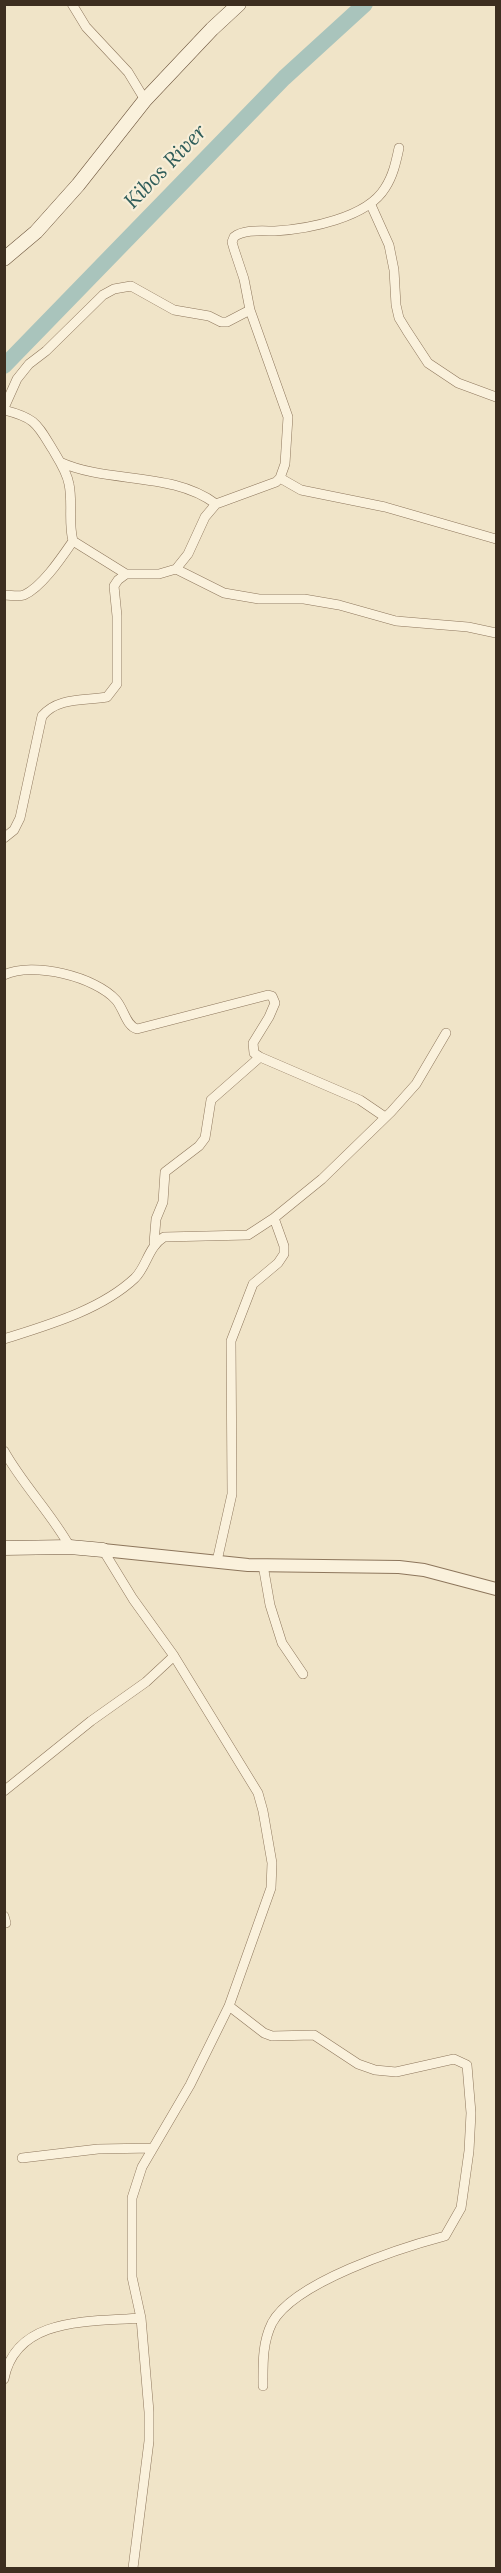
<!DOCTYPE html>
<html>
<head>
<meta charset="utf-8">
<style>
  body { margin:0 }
  #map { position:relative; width:501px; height:2573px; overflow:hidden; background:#f0e4c8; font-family:Lora,serif }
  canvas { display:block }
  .frame { position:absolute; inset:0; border:6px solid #3d2e20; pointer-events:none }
</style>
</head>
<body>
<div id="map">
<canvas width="501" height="2573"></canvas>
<div class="frame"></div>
</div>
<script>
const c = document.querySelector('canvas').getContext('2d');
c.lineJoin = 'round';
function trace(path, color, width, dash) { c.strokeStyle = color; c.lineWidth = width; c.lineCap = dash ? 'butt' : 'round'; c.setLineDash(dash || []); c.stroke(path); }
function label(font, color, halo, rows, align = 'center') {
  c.font = font + ' Lora,serif'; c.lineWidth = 4.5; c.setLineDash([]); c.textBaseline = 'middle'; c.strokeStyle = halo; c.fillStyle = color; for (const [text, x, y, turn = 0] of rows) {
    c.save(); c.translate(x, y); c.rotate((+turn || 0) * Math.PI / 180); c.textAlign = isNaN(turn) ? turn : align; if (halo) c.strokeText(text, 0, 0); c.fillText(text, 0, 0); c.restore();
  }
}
trace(new Path2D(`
  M4,366L284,78L365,4`), '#a9c4bc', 16);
const minor = new Path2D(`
  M72,4L86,27L128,72L145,100
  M371,205L389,245L394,270L396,305L399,318L407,331L428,363L458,383L496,397
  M4,408L17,379L29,364L46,351L103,295L114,289L131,286L174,310L209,316L221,322H227L250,310
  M4,410C36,418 37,424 53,450C59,460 67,472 69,484C73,503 68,522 73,541L126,574
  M60,462C108,484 172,471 216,504
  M280,478L301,490L385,507L496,539
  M176,569L224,593L259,599H304L339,605L396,621L468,627L496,633
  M4,595C11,595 18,597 24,595C42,587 62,557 73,541
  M4,838L14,830L20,818L42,716C58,697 84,701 107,697L117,684V616L114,586L118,580L126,574H159L176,569L188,554L205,517L216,504L276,482L280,478L285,464L288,417L250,310L244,279L234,249L232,242L234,237C244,229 263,231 275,231C308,229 367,218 385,188C393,176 396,162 399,148
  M4,975C33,961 96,977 116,1000C124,1009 126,1026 137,1029L268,995L272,996L275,1003L269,1017L253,1043L254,1053L260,1057L360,1100L385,1117
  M154,1243L156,1219L163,1202L165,1172L199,1146L205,1138L211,1100L260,1057
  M4,1339C48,1325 101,1310 135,1278C147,1266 148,1247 164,1237L248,1235L274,1218L322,1179L391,1112L416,1084L446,1033
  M4,1451C23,1485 51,1513 70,1547
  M103,1550L133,1599L174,1656L258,1793L263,1811L272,1863L271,1888L229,2006L190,2085L142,2167L132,2198V2277L141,2318L149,2412V2441L133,2568
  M217,1561L232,1494L231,1341L253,1284L278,1263L284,1254V1246L274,1218
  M263,1565L270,1605L282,1643L303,1674
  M4,1791L91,1721L146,1682L174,1656
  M4,1916L6,1923
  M229,2006L264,2033L272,2036L314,2035L358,2064L375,2070L396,2072L454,2059L467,2065L471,2113L469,2151L461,2208L445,2236C400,2248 294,2282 272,2323C262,2343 263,2365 263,2386
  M22,2158L98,2149L153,2148
  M4,2379C16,2316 91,2322 141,2318`);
const tertiary = new Path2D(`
  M103,1550L248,1565L399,1567L424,1570L496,1589`);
const secondary = new Path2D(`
  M4,259L36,232L78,185L145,100L212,29L239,4
  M4,1548L70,1547L103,1550`);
trace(minor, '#8d765c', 10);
trace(tertiary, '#8d765c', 14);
trace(secondary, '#6f573f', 15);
trace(minor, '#faf1dc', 9);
trace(tertiary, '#faf1dc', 12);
trace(secondary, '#faf1dc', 14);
label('italic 21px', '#2f5d5a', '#f7eed8', [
  ["Kibos River",166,167,-46]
]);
</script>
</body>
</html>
